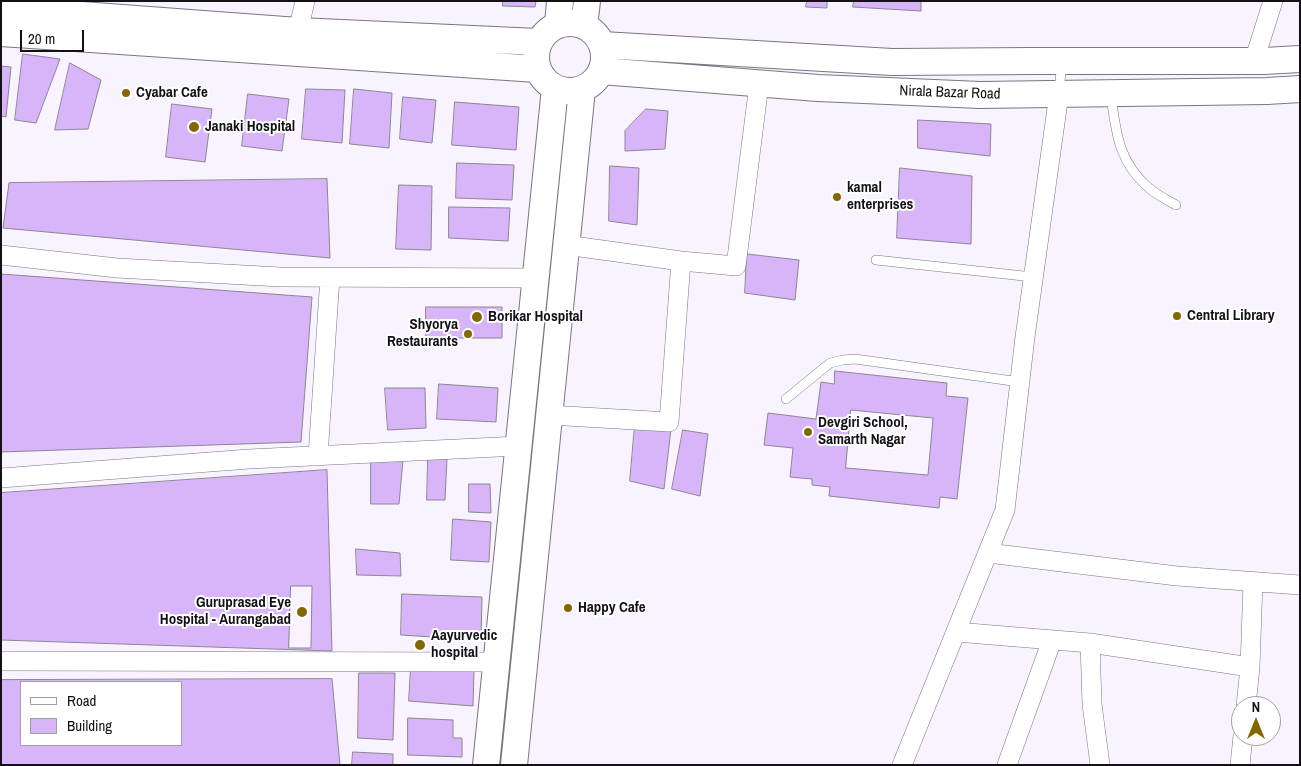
<!DOCTYPE html>
<html>
<head>
<meta charset="utf-8">
<style>
  body { margin:0 }
  #map { position:relative; width:1301px; height:766px; overflow:hidden; background:#f8f3fe; font-family:"Archivo Narrow",sans-serif }
  canvas { display:block }
  .frame { position:absolute; inset:0; border:2px solid #131115; pointer-events:none }
  .legend { position:absolute; left:20px; top:681px; width:162px; height:65px; box-sizing:border-box; background:#fff; border:1px solid #a1a0a1; margin:0; padding:6px 9px; list-style:none; font-size:15px; color:#131115 }
  .legend li { display:flex; align-items:center; gap:10px; height:25px }
  .legend b { width:25px; border:1px solid #a1a0a1 }
  .north { position:absolute; left:1231px; top:696px; width:50px; height:50px; box-sizing:border-box; background:#fff; border:1px solid #a1a0a1; border-radius:50%; rotate:0deg; font-size:14px; font-weight:700; line-height:20px; text-align:center; color:#131115 }
  .north::after { content:''; display:block; margin:auto; width:18px; height:22px; background:#856700; clip-path:polygon(50% 0,100% 100%,50% 72%,0 100%) }
  .scale { position:absolute; left:20px; top:30px; width:64px; height:22px; box-sizing:border-box; border:2px solid #131115; border-top:0; padding-left:6px; font-size:15px; line-height:18px; white-space:nowrap; color:#131115; -webkit-text-stroke:4px #fff; paint-order:stroke }
</style>
</head>
<body>
<div id="map">
<canvas width="1301" height="766"></canvas>
<div class="frame"></div>
<ul class="legend">
<li><b style="height:6px;background:#fff"></b>Road</li>
<li><b style="height:14px;background:#d8b4f9"></b>Building</li>
</ul>
<div class="north">N</div>
<div class="scale">20 m</div>
</div>
<script>
const c = document.querySelector('canvas').getContext('2d');
c.lineJoin = 'round';
function fill(path, color) { c.fillStyle = color; c.fill(path, 'evenodd'); }
function trace(path, color, width, dash) { c.strokeStyle = color; c.lineWidth = width; c.lineCap = dash ? 'butt' : 'round'; c.setLineDash(dash || []); c.stroke(path); }
function label(font, color, halo, rows, align = 'center') {
  c.font = font + ' "Archivo Narrow",sans-serif'; c.lineWidth = 4; c.setLineDash([]); c.textBaseline = 'middle'; c.strokeStyle = halo; c.fillStyle = color; for (const [text, x, y, turn = 0] of rows) {
    c.save(); c.translate(x, y); c.rotate((+turn || 0) * Math.PI / 180); c.textAlign = isNaN(turn) ? turn : align; if (halo) c.strokeText(text, 0, 0); c.fillText(text, 0, 0); c.restore();
  }
}
const building = new Path2D(`
  M503,1H536L535,7L503,6Z
  M807,1H827V8L806,7Z
  M854,1H921V11L853,7Z
  M23,54L60,59L36,123L15,120Z
  M70,63L101,80L88,129L55,130Z
  M1,66L11,67L6,117L1,116Z
  M306,89L345,90L342,143L302,139Z
  M354,89L392,93L389,148L350,144Z
  M248,94L289,99L282,151L242,146Z
  M403,97L436,100L432,143L400,139Z
  M455,102L519,107L516,150L452,145Z
  M172,104L212,109L205,162L166,157Z
  M646,109L668,111L665,149L625,151V131Z
  M918,120L991,124L990,156L918,148Z
  M457,163L514,165L512,200L456,198Z
  M610,166L639,168L637,225L609,221Z
  M900,168L972,176L971,244L897,238Z
  M327,179L330,258L3,228L9,183Z
  M399,185L432,186L431,250L396,249Z
  M449,207L510,208L508,241L449,238Z
  M747,254L799,260L795,300L745,293Z
  M1,274L312,297L301,442L1,452Z
  M426,307H502V338H426Z
  M835,371L947,383L946,396L968,398L957,499L940,497L939,508L829,496L830,487L812,485V479L790,477L793,448L764,445L768,413L816,419L821,382L834,384ZM851,410L933,418L928,475L846,468Z
  M439,384L498,388L496,422L437,419Z
  M385,388H425L426,428L388,430Z
  M635,425L671,429L664,489L630,481Z
  M683,430L708,434L700,496L672,489Z
  M371,459L403,460L399,504H371Z
  M428,459H447L445,500H427Z
  M327,470L332,651L1,640V493Z
  M469,484H490L491,513L469,512Z
  M453,519L491,522L489,562L451,560Z
  M356,549L400,553L401,576L357,575Z
  M291,586H312L311,648H289Z
  M402,594L482,597L481,640L401,635Z
  M411,668L474,669L473,706L409,701Z
  M359,673H395L393,740L358,738Z
  M332,679L340,765H1V680ZM21,682H181V745H21Z
  M408,718L453,720V738H462V757L408,755Z
  M353,752L393,754V765H352Z`);
fill(building, '#d8b4f9');
trace(building, '#8c8693', 1);
const lane = new Path2D(`
  M1059,91L1062,62
  M1111,96C1116,133 1119,163 1149,188C1157,195 1167,200 1176,205
  M876,260L1033,277
  M786,399L830,363L843,360L855,359L1020,382`);
const street = new Path2D(`
  M298,31L305,1
  M1254,61L1273,1
  M1,255L117,268L280,277L536,278
  M681,261L736,266L759,84
  M549,415L669,422L681,261L566,245
  M318,456L330,277
  M1,478L249,459L519,446
  M988,553L1177,576L1300,585
  M956,632L1090,643L1092,704L1100,765
  M1090,643L1250,667
  M1,661L495,662
  M1246,706L1250,667L1253,582
  M902,765L1005,510L1025,337L1059,94
  M1007,765L1052,640
  M1240,765L1243,736`);
const secondary = new Path2D(`
  M1,9L298,31L538,42
  M536 57a34 34 0 1 1 68 0a34 34 0 1 1-68 0Z
  M558,25L560,1
  M584,26L587,1
  M1,33L537,69
  M602,45L892,62L1032,61H1264L1300,59
  M601,71L818,88L980,95L1267,91L1300,89
  M486,765L555,88
  M514,765L582,89`);
trace(lane, '#7b7581', 10);
trace(street, '#7b7581', 20);
trace(secondary, '#7b7581', 28);
trace(lane, '#fff', 9);
trace(street, '#fff', 19);
trace(secondary, '#fff', 26);
for (const [x, y, r, color] of [
  [126,93,5,"#856700"],
  [194,127,6,"#856700"],
  [837,197,5,"#856700"],
  [1177,316,5,"#856700"],
  [477,317,6,"#856700"],
  [468,334,5,"#856700"],
  [808,432,5,"#856700"],
  [568,608,5,"#856700"],
  [302,612,6,"#856700"],
  [420,645,6,"#856700"]
]) { const dot = new Path2D(); dot.arc(x, y, r, 0, 2 * Math.PI); c.fillStyle = color; c.fill(dot); trace(dot, '#fff', 2); }
label('bold 15px', '#131115', '#fff', [
  ["Cyabar Cafe",136,93],
  ["Janaki Hospital",205,127],
  ["kamal",847,188],
  ["enterprises",847,205],
  ["Central Library",1187,316],
  ["Borikar Hospital",488,317],
  ["Shyorya",458,325,"right"],
  ["Restaurants",458,342,"right"],
  ["Devgiri School,",818,423],
  ["Samarth Nagar",818,440],
  ["Guruprasad Eye",291,603,"right"],
  ["Hospital - Aurangabad",291,620,"right"],
  ["Happy Cafe",578,608],
  ["Aayurvedic",431,636],
  ["hospital",431,653]
], 'left');
label('15px', '#131115', '#fff', [
  ["Nirala Bazar Road",950,93,2]
]);
</script>
</body>
</html>
